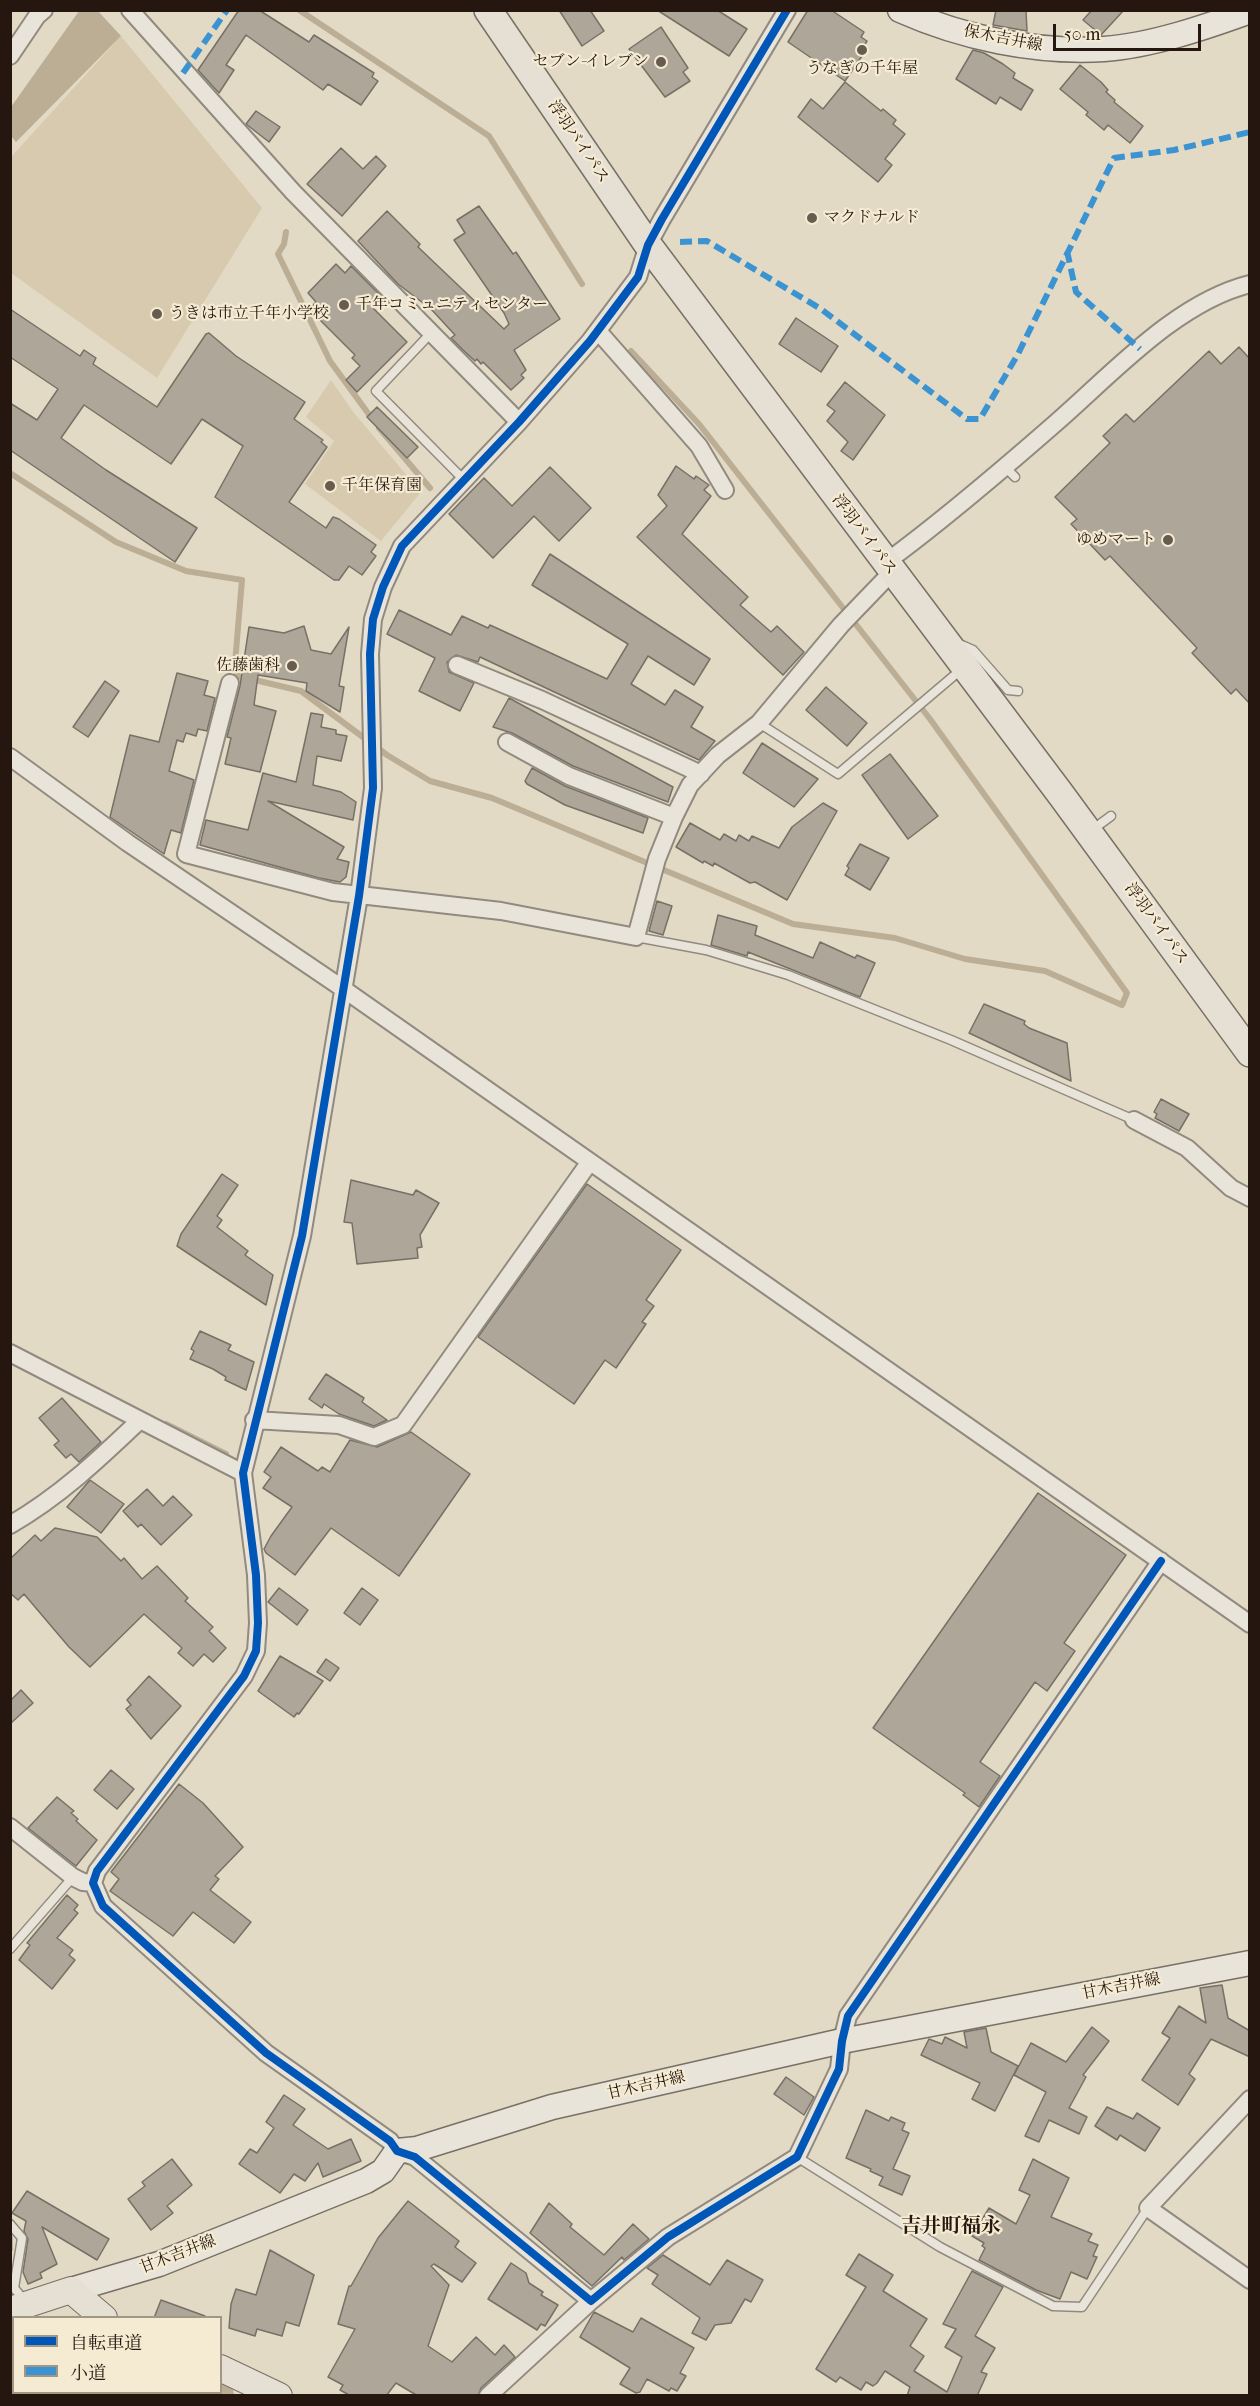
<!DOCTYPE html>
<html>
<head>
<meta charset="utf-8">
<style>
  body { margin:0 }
  #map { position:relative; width:1260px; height:2406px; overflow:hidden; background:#e3dac6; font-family:"IM FELL French Canon","Noto Serif JP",serif }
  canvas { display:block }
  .frame { position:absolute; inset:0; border:12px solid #25170f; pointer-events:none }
  .legend { position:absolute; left:12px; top:2316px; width:210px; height:78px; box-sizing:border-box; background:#f5ead2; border:2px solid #a29684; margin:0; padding:8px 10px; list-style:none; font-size:18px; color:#25170f }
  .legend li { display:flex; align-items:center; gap:12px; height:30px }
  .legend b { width:30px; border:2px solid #a29684 }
  .scale { position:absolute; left:1053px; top:24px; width:148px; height:27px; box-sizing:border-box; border:3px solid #25170f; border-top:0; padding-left:8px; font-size:18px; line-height:21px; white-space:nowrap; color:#25170f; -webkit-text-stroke:4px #f5ead2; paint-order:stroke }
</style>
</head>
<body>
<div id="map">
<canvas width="1260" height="2406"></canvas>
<div class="frame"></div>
<ul class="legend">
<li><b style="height:8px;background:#0057b8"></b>自転車道</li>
<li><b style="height:8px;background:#3b93d2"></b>小道</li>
</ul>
<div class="scale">50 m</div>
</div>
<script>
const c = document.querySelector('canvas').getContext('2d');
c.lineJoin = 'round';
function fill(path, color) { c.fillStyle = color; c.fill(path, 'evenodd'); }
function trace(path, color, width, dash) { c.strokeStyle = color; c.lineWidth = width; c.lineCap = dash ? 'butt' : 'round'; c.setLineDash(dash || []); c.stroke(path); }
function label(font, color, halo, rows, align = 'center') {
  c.font = font + ' "IM FELL French Canon","Noto Serif JP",serif'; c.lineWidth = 4.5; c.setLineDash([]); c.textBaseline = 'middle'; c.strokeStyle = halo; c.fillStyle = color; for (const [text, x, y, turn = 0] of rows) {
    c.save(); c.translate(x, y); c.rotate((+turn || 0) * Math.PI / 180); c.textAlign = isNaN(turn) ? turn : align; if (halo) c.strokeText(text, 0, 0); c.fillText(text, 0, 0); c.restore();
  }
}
fill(new Path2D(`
  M121,36L262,208L157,378L11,273V157Z
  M331,380L354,413L421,492L381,541L305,484L334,441L306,417Z`), '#d7caaf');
fill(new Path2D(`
  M79,11H98L121,36L16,142L11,136V107Z`), '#bbae95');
trace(new Path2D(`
  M299,10L489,136L582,284
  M286,232L284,244L278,254L330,361L373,420
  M379,428L430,488
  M10,473L116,542L186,571L242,580L234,675L301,691L387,755L430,781L492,798L793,924L895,938L965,959L1045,971L1122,1005L1127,993L930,719L699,424L631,351
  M166,1424L226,1454
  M10,2238V2249`), '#bbae95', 6);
trace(new Path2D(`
  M10,2328L14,2330
  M208,2392L216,2396`), '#bbae95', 36);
const building = new Path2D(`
  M239,10H259L309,42L314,35L374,73L372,77L378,81L361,105L328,84L323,90L246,35L226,65L234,70L219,93L198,70Z
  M559,10H590L604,31L582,46Z
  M657,10H717L747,29L729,56Z
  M808,10H831L864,32L861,37L867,41L861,51L864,53L845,81L788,42Z
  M996,10H1026L1027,31L993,25Z
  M1092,10H1124L1101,35L1083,20Z
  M661,27L688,68L683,72L690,81L665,97L629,49Z
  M973,50L984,53L1003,64L1015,73L1013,78L1033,90L1021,110L1000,97L996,104L956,79Z
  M1080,65L1101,82L1108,90L1106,92L1115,100L1114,102L1143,126L1130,143L1108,125L1104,130L1086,115L1088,112L1060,89Z
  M845,82L881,111L883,109L896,120L893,124L905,134L885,159L892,165L878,182L798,117L811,99L823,109Z
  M256,111L280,127L269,142L246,124Z
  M341,148L363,169L376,156L386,166L342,216L307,184Z
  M479,206L513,254L516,252L560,319L514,350L526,370L521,375L524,378L511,390L483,362L481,364L477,359L475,361L463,350L451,338L455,335L431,309L398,284L358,241L387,211L420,244L418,247L504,329L509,324L504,313L454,240L465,233L457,220Z
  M336,264L345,273L351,266L383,298L373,308L407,342L357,392L346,380L360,366L352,358L355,355L309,309L316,302L308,293Z
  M10,309L80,356L84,350L96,358L93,364L157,407L206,334L209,333L236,356L305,402L294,419L323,440L321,442L327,447L289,502L326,528L333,517L339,519L376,545L371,552L376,556L362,575L349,566L339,580H334L215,497L243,446L202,419L171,464L84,405L61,438L106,470L197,528L175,562L10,450V403L37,420L58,389L10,357Z
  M796,318L838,346L821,372L779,344Z
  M1239,347L1250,359V704L1236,689L1231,694L1192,653L1197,648L1110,556L1105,560L1071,524L1077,519L1055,497L1110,443L1103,436L1126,414L1134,422L1209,351L1221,364Z
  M845,382L885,415L853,460L841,451L848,442L827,421L835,411L827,405Z
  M377,407L418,447L407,458L367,417Z
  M676,466L694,479L696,476L709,485L704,490L711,496L682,534L748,597L740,605L771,632L777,626L804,652L783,675L637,537L667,506L658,495Z
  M550,467L591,508L559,541L534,516L493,558L449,514L484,478L512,506Z
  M550,554L710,659L694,685L648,656L631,684L665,705L675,690L703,707L691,727L715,741L699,760L480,657L478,662L456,655L447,662L449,672L474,683L460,711L419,691L435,658L387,634L399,610L451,635L462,616L488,628L490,625L607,679L628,644L532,585Z
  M304,626L311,650L331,654L349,627L339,686L344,687L340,712L306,691L307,683L258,675L254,705L276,711L260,772L225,764L231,738L227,737L240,686L249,627L284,633Z
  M177,673L208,681L204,695L215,698L207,731L198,729L196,736L186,733L183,742L177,740L169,771L194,780L181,833L171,830L164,854L110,817L130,735L159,742Z
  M105,681L119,691L88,737L73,727Z
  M826,687L867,723L847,746L806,710Z
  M509,698L673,787L668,802L573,766L512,733L493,727Z
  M311,713L323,715L321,727L336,730V734L347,736L341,761L317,756L313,785L341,792L356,802L353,820L268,801L344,847L337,859L349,862L346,877L340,882L319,878L200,845L206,820L248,830L263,773L296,782Z
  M762,743L818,779L794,807L743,773Z
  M890,754L938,816L908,839L862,775Z
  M532,768L565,786L648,818L643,833L565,805L527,784L525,781Z
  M823,803L837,811L787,900L755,882L750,883L714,863L713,866L704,861L703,863L676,847L690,823L720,840L724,834L736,841L739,835L749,841L752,836L779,848L792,827Z
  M860,844L889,858L870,890L845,875L849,868L847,866Z
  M657,901L672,906L663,935L649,931Z
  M718,915L757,926L755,935L813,958L820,942L855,958L857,955L875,963L860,997L748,952L747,956L711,945Z
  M984,1004L1025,1021L1024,1024L1029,1028L1067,1043L1071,1081L969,1033Z
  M1161,1099L1189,1114L1179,1131L1155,1118L1157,1114L1154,1112Z
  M222,1174L238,1185L217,1216L222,1220L217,1227L248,1251L245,1255L273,1275L266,1305L177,1246L181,1234Z
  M351,1180L413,1195L416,1190L439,1203L420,1235L422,1247L417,1248L418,1258L357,1264L352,1223L344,1222Z
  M587,1184L681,1250L646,1300L654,1306L642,1322L646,1324L616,1368L605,1360L574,1404L478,1337Z
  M200,1331L231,1345L228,1350L254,1362L246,1390L225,1380L226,1377L213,1369L190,1359L194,1351L191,1349Z
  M326,1374L364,1398L362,1402L387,1420L374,1426L339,1414L324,1404L322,1408L309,1399Z
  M62,1398L101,1442L79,1462L71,1454L66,1458L54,1445L59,1441L39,1418Z
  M411,1432L470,1474L399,1576L331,1528L295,1575L266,1553L264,1549L271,1536L292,1507L263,1488L271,1477L264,1472L281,1447L318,1471L322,1467L330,1472L350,1440L377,1447Z
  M90,1480L124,1504L101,1533L67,1507Z
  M147,1489L163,1506L173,1496L192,1515L161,1545L141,1524L138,1527L123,1511Z
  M1038,1493L1126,1555L1064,1643L1075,1651L1047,1691L1035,1682L980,1762L1000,1776L979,1807L963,1795L965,1793L873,1728Z
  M55,1528L97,1537L121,1561L124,1558L142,1579L157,1566L188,1598L185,1601L213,1627L209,1631L226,1648L213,1662L204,1654L193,1666L178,1653L182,1648L144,1614L90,1667L69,1647L24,1594L18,1600L10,1593V1559L35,1535L41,1541Z
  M279,1588L308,1610L297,1625L268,1602Z
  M362,1588L378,1600L360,1625L344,1613Z
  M280,1656L323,1681L299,1714L297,1713L294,1717L258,1691Z
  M326,1659L339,1668L330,1681L317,1672Z
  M149,1676L181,1706L151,1739L126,1709L131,1705L127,1700Z
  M21,1690L33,1703L10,1724V1701Z
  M111,1770L134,1789L117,1809L94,1790Z
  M179,1784L203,1803L243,1847L215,1876L219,1879L210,1890L251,1922L234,1943L193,1912L173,1936L110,1891L119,1879L111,1872Z
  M57,1797L74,1811L71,1813L78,1819L76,1821L97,1840L76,1866L28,1828Z
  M67,1895L78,1905L74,1910L78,1913L57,1938L73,1950L69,1955L75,1960L52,1989L19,1960L30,1945L27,1943Z
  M1222,1985L1228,2018L1250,2031V2057L1211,2039L1189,2074L1195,2079L1178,2105L1142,2080L1170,2038L1162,2033L1179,2006L1206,2023L1200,1988Z
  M1092,2027L1109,2041L1083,2075L1086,2077L1069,2108L1087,2117L1079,2134L1049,2120L1039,2142L1025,2136L1046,2092L1014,2075L1031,2043L1066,2062Z
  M986,2028L991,2052L1018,2066L995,2111L972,2099L980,2083L921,2055L929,2039L942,2044L945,2037L967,2048L964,2032Z
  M786,2077L814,2097L804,2115L774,2094Z
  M284,2095L305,2109L293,2125L328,2149L351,2139L361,2161L323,2177L318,2163L305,2181L294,2174L280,2193L239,2164L250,2149L257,2153L274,2128L266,2122Z
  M1107,2107L1133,2119L1137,2113L1160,2128L1145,2151L1120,2135L1117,2140L1095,2126Z
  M866,2110L889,2121L891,2117L905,2123L902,2130L909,2133L893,2169L910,2176L902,2195L879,2185L883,2177L870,2171L871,2169L846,2158Z
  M172,2159L192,2185L167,2206L173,2213L151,2230L128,2199L145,2186L142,2182Z
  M1033,2159L1069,2178L1051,2217L1092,2234L1088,2241L1098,2245L1093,2256L1097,2257L1087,2279L1071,2272L1060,2299L1036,2290L979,2260L985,2248L982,2246L984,2243L972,2236L989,2208L1016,2224L1030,2195L1019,2190Z
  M27,2191L109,2239L97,2260L42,2227L57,2264L40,2273L42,2278L28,2284L23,2272L28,2239L24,2231L26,2221L12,2213Z
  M408,2201L459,2241L455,2247L476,2263L462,2282L434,2264L431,2266L449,2285L428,2346L452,2362L476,2337L495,2355L504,2345L515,2357L481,2388L478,2396H418L396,2383L386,2396H351L340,2390L343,2385L328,2377L355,2329L338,2324L349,2286H351L378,2238Z
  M549,2203L572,2224L570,2227L604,2255L633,2224L649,2239L624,2260L622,2257L592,2286L530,2233Z
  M270,2250L314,2275L299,2326L286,2322L282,2336L257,2329L255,2336L229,2328L231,2304L236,2289L256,2295Z
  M859,2254L893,2275L883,2291L927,2319L910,2346L924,2356L914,2371L947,2392L962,2357L945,2347L956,2329L943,2324L972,2271L1003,2287L975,2336L995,2348L981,2372L987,2374L977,2396H907L910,2387L885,2371L877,2383L873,2386L866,2382L861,2390L840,2377L836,2382L816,2369L866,2287L846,2275Z
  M663,2255L710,2285L727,2260L763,2280L751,2302L745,2299L731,2323L715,2325L706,2340L692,2333L700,2318L652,2284L658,2275L647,2268Z
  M511,2263L526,2273L529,2283L543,2292L541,2295L558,2305L545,2326L541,2324L537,2330L488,2299Z
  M161,2300L205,2316V2318H154Z
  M594,2312L633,2332L641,2318L694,2348L680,2373L686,2376L677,2391L671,2388L669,2391L647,2379L640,2392L636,2393L620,2384L630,2368L580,2337Z`);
fill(building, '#aea699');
trace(building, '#777065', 1.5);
const service = new Path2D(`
  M431,333L376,391L464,480
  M1005,467L1015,477
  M957,643L973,650L1008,690L1018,691
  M759,723L838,774L963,668
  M1092,830L1111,816
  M636,937L706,950L788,975L951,1040L1134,1120
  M10,1949L73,1877
  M797,2157L940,2247L1053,2306L1082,2307L1148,2208
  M10,2224L22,2238L14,2288L25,2301`);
const minor = new Path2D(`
  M130,10L293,192L519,422
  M787,10L662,219L648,245L638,277L590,341L519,422L402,546L383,587L373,619L370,654L373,788L359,896L302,1236L243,1473L256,1575L258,1623L256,1651L244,1676L97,1871L93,1883L103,1906L266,2053L390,2141L397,2151L415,2157L591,2301L668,2237L797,2157L839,2069L842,2041L848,2016L1161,1561
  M10,56L37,16L44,10
  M598,331L699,446L725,490
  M885,563C945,519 1002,470 1058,421C1113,373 1177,302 1250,284
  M457,665L542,700L701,774
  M230,683L186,854L333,892L501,911L636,937L657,859L674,817L690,785L718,755L759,723L841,625L892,572
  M507,742L569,776L674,817
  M10,757L128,843L342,988L1250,1624
  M1134,1120L1187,1148L1231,1188L1250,1198
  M10,1353L243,1473
  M254,1420L339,1425L374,1437L403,1425L589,1163
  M10,1525C60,1496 98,1460 139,1421
  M10,1827L73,1877L83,1882L93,1883
  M1250,2099L1148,2208L1250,2280
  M10,2339L14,2341
  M97,2396L99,2392
  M488,2396L591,2301`);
const secondary = new Path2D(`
  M900,10C963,38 1035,53 1104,49C1150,46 1206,27 1250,11
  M71,2290L159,2264L366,2181L383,2171L397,2151L417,2149L552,2107L842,2041L1250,1963`);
const primary = new Path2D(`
  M10,2310L71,2290L104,2318
  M220,2368L279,2396`);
const trunk = new Path2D(`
  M488,10L648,245L1062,796L1250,1053`);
trace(service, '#918a7e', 11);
trace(minor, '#918a7e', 20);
trace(secondary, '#777065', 27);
trace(primary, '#777065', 28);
trace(trunk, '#777065', 30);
trace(service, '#e9e4da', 8);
trace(minor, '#e9e4da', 16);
trace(secondary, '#e9e4da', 24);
trace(primary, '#e5dfd4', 26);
trace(trunk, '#e5dfd4', 27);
trace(new Path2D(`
  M183,73L227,10
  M680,242L707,241L821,309L967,419H980L1018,354L1114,158L1174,150L1250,132
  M1067,251L1076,292L1140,349`), '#3b93d2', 6, [12, 6]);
trace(new Path2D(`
  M787,10L662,219L648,245L638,277L590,341L519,422L402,546L383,587L373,619L370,654L373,788L359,896L302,1236L243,1473L256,1575L258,1623L256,1651L244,1676L97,1871L93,1883L103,1906L266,2053L390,2141L397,2151L415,2157L591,2301L668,2237L797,2157L839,2069L842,2041L848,2016L1161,1561`), '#0057b8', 8);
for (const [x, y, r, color] of [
  [862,50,6,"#685b4f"],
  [661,62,6,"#685b4f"],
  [812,218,6,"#685b4f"],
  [344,305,6,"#685b4f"],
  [157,314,6,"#685b4f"],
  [330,486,6,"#685b4f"],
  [1168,540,6,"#685b4f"],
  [292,666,6,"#685b4f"]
]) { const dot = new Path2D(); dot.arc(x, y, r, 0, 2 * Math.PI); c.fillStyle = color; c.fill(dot); trace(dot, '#f5ead2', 2); }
label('16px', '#25170f', '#f5ead2', [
  ["保木吉井線",1003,39,11],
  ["浮羽バイパス",578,142,56],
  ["浮羽バイパス",864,535,53],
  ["浮羽バイパス",1156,924,54],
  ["甘木吉井線",1121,1987,-11],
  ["甘木吉井線",646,2086,-13],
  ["甘木吉井線",178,2255,-21]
]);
label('16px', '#25170f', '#f5ead2', [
  ["セブン-イレブン",649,62,"right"],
  ["うなぎの千年屋",862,69,"center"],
  ["マクドナルド",824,218],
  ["千年コミュニティセンター",356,305],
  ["うきは市立千年小学校",169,314],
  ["千年保育園",342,486],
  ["ゆめマート",1156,540,"right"],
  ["佐藤歯科",280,666,"right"]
], 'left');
label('bold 20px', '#25170f', '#f5ead2', [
  ["吉井町福永",951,2227]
]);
</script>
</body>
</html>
